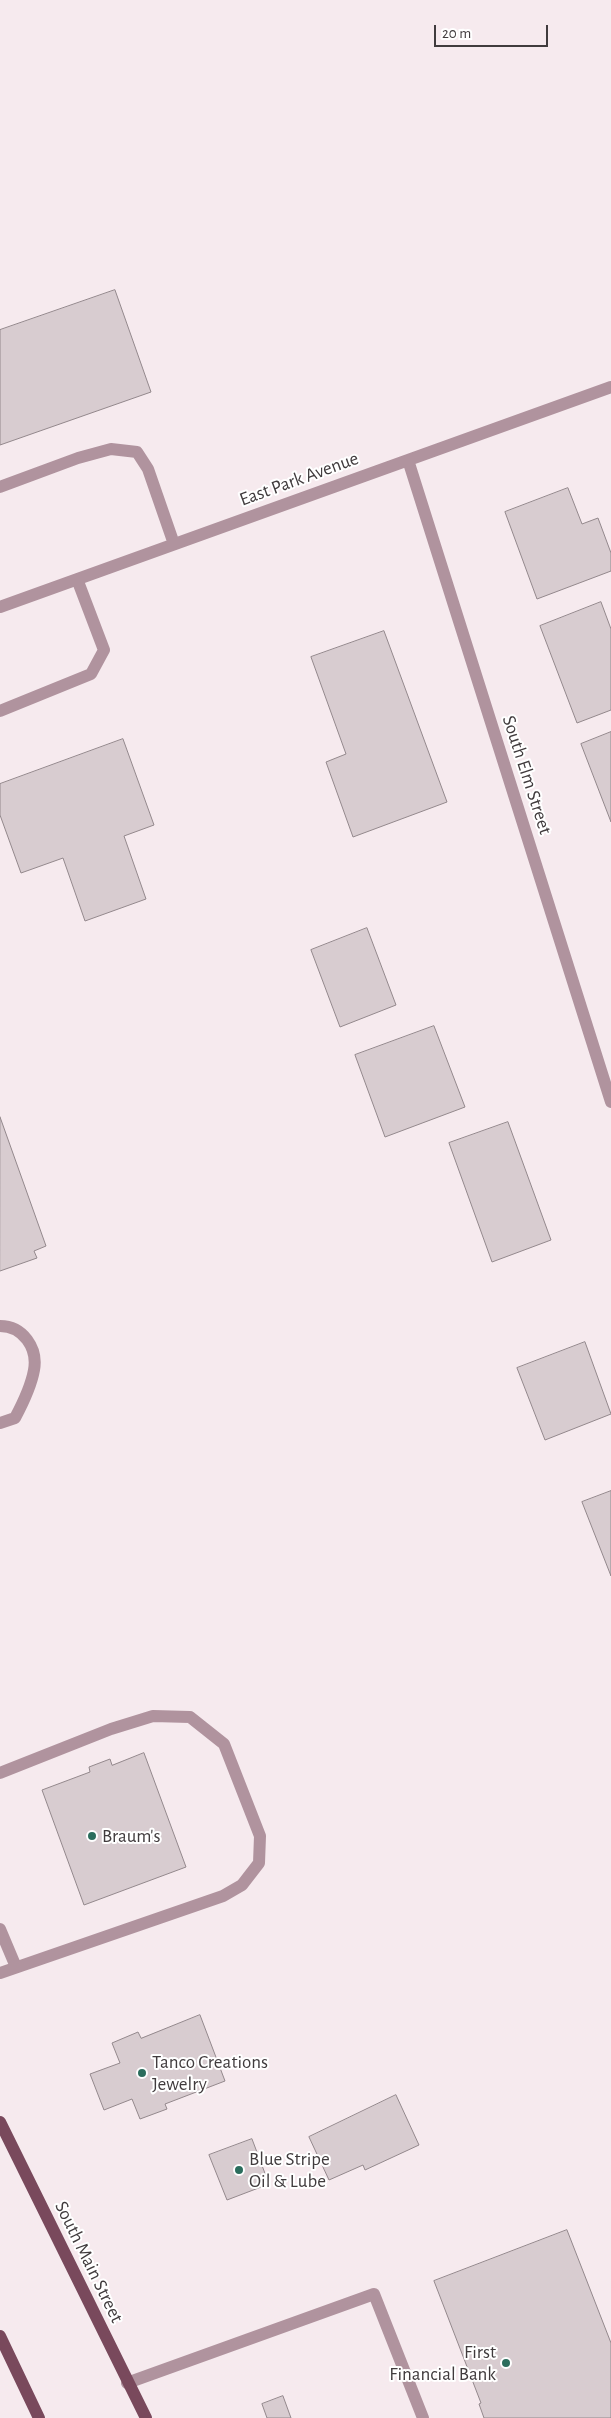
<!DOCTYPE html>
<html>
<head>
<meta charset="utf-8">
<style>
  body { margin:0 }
  #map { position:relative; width:611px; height:2418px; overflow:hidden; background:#f6eaee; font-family:"Alegreya Sans",sans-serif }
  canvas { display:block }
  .scale { position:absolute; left:434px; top:25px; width:114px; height:22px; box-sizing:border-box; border:2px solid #403b3d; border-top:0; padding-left:6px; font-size:15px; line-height:18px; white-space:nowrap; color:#403b3d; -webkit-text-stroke:4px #fff; paint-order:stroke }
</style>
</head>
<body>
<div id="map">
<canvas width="611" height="2418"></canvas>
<div class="scale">20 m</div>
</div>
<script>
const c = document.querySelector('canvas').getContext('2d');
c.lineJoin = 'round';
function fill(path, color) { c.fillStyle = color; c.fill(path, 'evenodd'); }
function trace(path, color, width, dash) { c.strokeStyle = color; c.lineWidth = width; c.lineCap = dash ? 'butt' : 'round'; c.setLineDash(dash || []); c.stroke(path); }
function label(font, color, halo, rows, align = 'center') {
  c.font = font + ' "Alegreya Sans",sans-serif'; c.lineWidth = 4; c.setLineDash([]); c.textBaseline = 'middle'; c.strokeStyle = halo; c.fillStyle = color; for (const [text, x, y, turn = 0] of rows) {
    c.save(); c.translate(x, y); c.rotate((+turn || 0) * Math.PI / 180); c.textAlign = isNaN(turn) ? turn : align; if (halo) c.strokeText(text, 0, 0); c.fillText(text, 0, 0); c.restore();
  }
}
const building = new Path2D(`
  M115,290L151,392L0,445V330Z
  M568,488L582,524L598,518L611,553V571L537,599L505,512Z
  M601,602L611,629V710L577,723L540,626Z
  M384,631L447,802L353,837L326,762L346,754L311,657Z
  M611,732V822L581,744Z
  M123,739L154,825L124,836L146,899L85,921L63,858L21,873L0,815V784Z
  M367,928L396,1005L340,1027L311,950Z
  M434,1026L465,1107L385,1137L355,1055Z
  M0,1117L46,1246L34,1251L37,1258L0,1271Z
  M508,1122L551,1240L492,1262L449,1143Z
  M585,1342L611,1414L545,1440L517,1368Z
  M611,1491V1576L582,1502Z
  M144,1753L186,1867L84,1905L42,1790L90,1772L89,1767L110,1759L112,1765Z
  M200,2015L225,2081L165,2104L167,2109L140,2119L132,2099L104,2110L90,2074L120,2063L112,2043L138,2032L141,2038Z
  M396,2095L419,2145L365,2170L363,2165L329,2180L309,2137Z
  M252,2139L269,2184L227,2200L209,2155Z
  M567,2230L611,2343V2418H484L479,2404L481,2403L434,2281Z
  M283,2396L291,2418H267L262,2404Z`);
fill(building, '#d8ccd0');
trace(building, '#93888c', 1);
trace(new Path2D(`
  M408,460L611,1102
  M0,487L78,458L111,449L137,452L148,469L174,544
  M0,607L611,387
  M0,711L91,674L104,650L77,579
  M0,1326C23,1326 38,1348 34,1370C31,1387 23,1403 15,1418L0,1423
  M0,1773L111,1729L153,1716L190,1717L224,1744L260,1836L259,1863L242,1885L223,1896L0,1973
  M0,1929L16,1967
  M127,2383L374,2294L423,2418`), '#b0939e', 12);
trace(new Path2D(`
  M0,2122L146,2418
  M0,2336L39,2418`), '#79495c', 12);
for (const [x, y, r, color] of [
  [92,1836,5,"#2b6d5d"],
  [142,2073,5,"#2b6d5d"],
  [239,2170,5,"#2b6d5d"],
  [506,2363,5,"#2b6d5d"]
]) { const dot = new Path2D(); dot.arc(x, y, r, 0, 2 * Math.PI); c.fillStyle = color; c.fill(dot); trace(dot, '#fff', 2); }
label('19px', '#403b3d', '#fff', [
  ["East Park Avenue",299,479,-20],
  ["South Elm Street",527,775,72],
  ["South Main Street",89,2262,64]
]);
label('19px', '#403b3d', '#fff', [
  ["Braum's",102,1836],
  ["Tanco Creations",152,2062],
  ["Jewelry",152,2084],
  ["Blue Stripe",249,2159],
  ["Oil & Lube",249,2181],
  ["First",496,2352,"right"],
  ["Financial Bank",496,2374,"right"]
], 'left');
</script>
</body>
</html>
